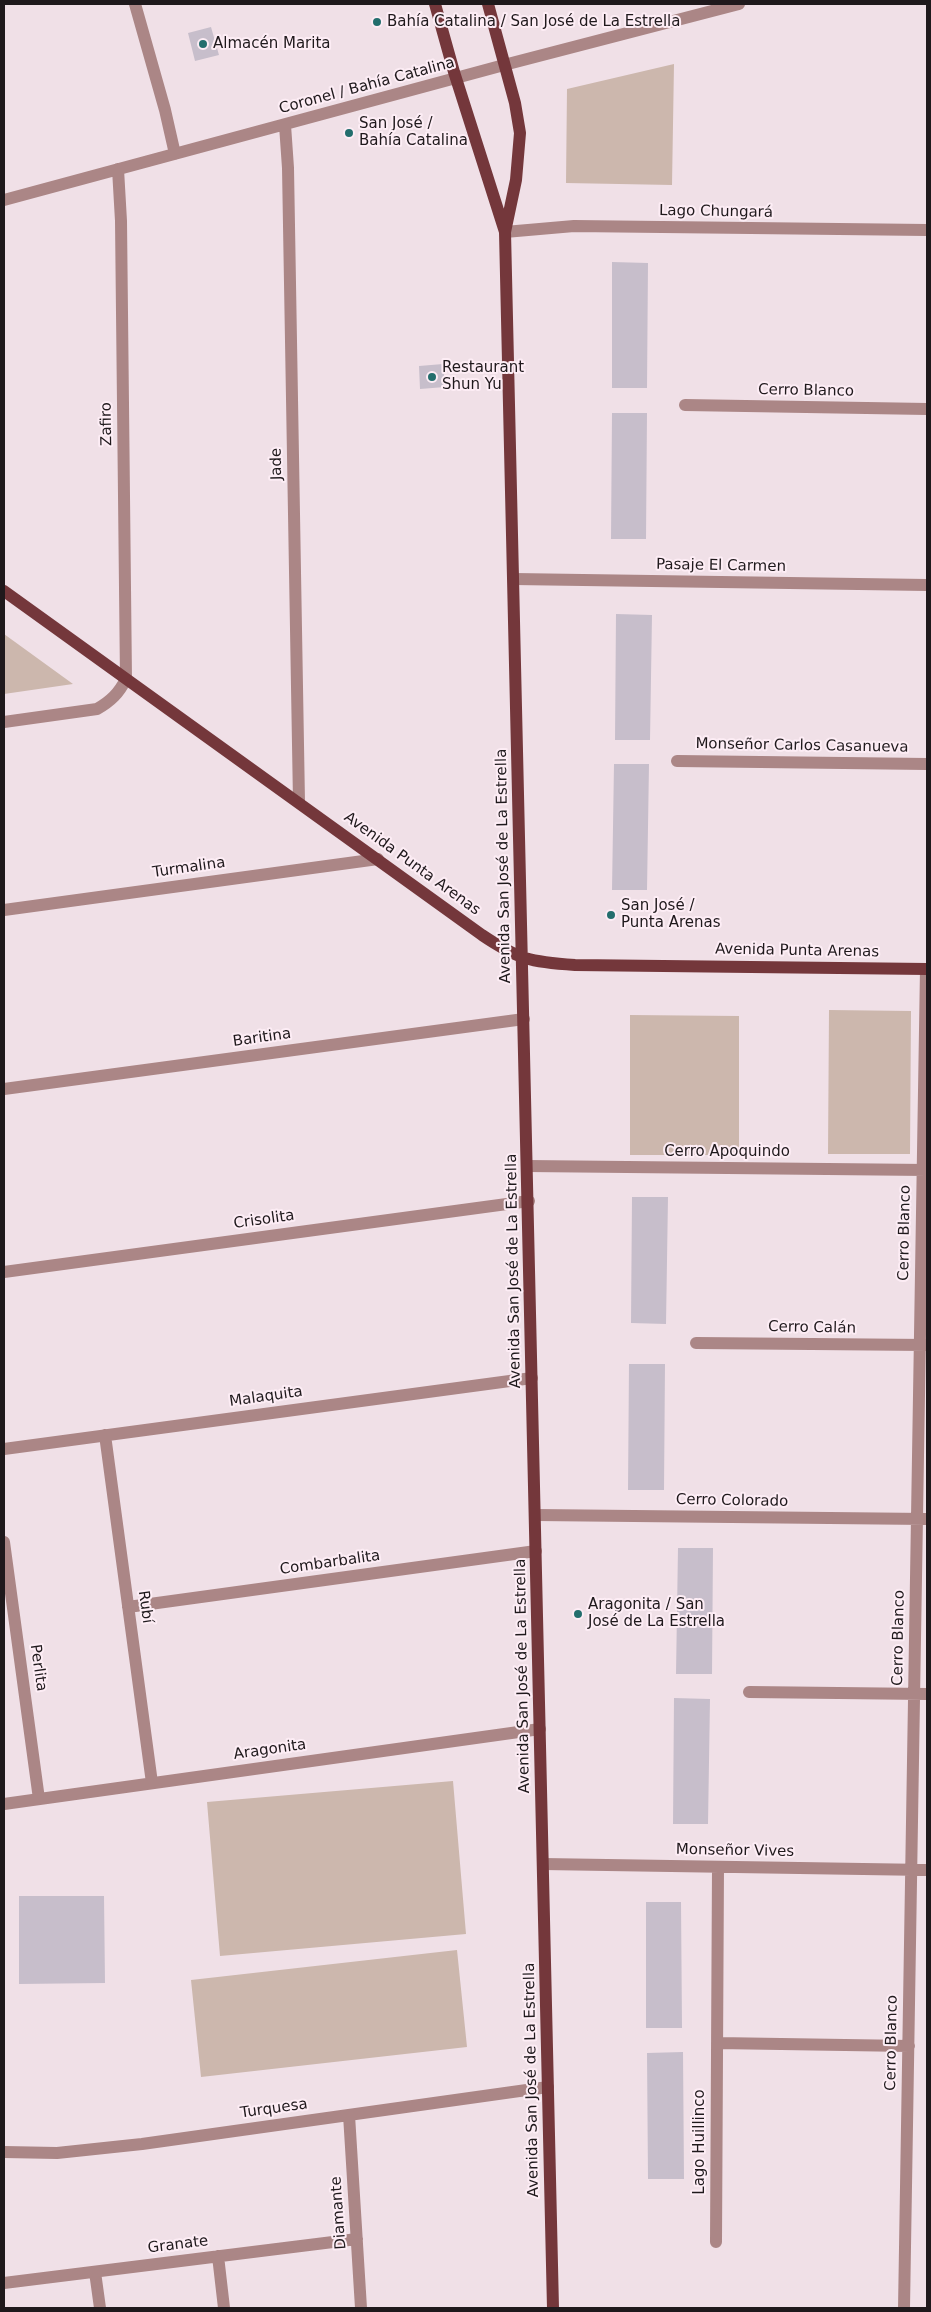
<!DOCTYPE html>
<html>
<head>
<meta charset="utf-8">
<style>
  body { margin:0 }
  #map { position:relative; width:931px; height:2312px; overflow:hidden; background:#f0e0e7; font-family:"DejaVu Sans",sans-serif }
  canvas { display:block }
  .frame { position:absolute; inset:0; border:5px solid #1f191c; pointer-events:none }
</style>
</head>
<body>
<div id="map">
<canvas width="931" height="2312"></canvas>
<div class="frame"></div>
</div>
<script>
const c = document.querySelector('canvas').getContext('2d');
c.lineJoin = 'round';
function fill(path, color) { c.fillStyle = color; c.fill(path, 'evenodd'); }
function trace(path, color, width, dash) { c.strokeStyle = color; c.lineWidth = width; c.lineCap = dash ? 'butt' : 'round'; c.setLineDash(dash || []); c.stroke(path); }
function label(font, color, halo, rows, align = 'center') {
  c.font = font + ' "DejaVu Sans",sans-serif'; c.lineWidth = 4; c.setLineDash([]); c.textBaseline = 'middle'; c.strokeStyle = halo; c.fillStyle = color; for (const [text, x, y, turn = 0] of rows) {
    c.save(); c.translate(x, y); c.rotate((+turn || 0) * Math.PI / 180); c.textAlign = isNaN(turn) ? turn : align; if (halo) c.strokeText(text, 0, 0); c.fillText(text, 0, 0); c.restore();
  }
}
fill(new Path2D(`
  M674,64L672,185L566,183L567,89Z
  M4,634L73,684L4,694Z
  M829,1010L911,1011L910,1154H828Z
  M630,1015L739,1016V1155H630Z
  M453,1781L466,1934L220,1956L207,1802Z
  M457,1950L467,2047L201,2077L191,1980Z`), '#ccb7ad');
fill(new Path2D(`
  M211,27L219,55L195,61L188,33Z
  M612,262L648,263L647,388H612Z
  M443,364L445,387L420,389L419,366Z
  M612,413H647L646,539H611Z
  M616,614L652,615L650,740H615Z
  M614,764H649L647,890H612Z
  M632,1197H668L666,1324L631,1323Z
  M629,1364H665L664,1490H628Z
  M678,1548H713L712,1674H676Z
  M674,1698L710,1699L708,1824H673Z
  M19,1896H104L105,1983L19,1984Z
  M646,1902H681L682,2028H646Z
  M683,2052L684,2179H648L647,2053Z`), '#c7becb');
trace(new Path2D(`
  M135,4L165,110L175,154
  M285,125L288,168L299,802
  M4,200L504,65L739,4
  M505,232L574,226L927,230
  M685,405L927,409
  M514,579L927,585
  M4,722L97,709C111,701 119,693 126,679L121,221L118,169
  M677,761L927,764
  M4,910L378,859
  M4,1089L524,1019
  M527,1166L927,1170
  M4,1272L529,1201
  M696,1343L927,1345
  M105,1435L152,1783
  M4,1449L532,1378
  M536,1515L927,1519
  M4,1542L39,1799
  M128,1607L536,1551
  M749,1692L927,1694
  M4,1804L540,1729
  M543,1864L927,1870
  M717,2043L909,2046
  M349,2115L361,2308
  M4,2152L57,2153L142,2144L548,2087
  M716,2242L718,1867
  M218,2256L224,2308
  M95,2272L100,2308
  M4,2283L357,2239
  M904,2308L926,969`), '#ab8686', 12);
trace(new Path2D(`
  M435,4L454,72L505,232
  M488,4L515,103L520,133L516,180L505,232L553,2308
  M4,591L482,935C519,960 531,962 575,965L927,969`), '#74373b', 12);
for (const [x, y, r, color] of [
  [377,22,5,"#236e6d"],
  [203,44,5,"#236e6d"],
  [349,133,5,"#236e6d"],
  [432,377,5,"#236e6d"],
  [611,915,5,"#236e6d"],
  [578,1614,5,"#236e6d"]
]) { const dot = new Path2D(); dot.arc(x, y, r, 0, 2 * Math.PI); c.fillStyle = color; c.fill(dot); trace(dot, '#fdedf5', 2); }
label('15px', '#1f191c', '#fdedf5', [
  ["Bahía Catalina / San José de La Estrella",387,22],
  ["Almacén Marita",213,44],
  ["San José /",359,124],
  ["Bahía Catalina",359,141],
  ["Restaurant",442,368],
  ["Shun Yu",442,385],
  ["San José /",621,906],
  ["Punta Arenas",621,923],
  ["Aragonita / San",588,1605],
  ["José de La Estrella",588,1622]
], 'left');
label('15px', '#1f191c', '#fdedf5', [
  ["Coronel / Bahía Catalina",367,86,-15],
  ["Lago Chungará",716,212,1],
  ["Cerro Blanco",806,391,1],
  ["Zafiro",107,424,-91],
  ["Jade",277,464,-91],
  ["Pasaje El Carmen",721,566,1],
  ["Monseñor Carlos Casanueva",802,746,1],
  ["Avenida Punta Arenas",412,864,36],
  ["Avenida San José de La Estrella",504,866,-91],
  ["Turmalina",189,868,-8],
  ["Avenida Punta Arenas",797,951,1],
  ["Baritina",262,1038,-8],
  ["Cerro Apoquindo",727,1152],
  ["Crisolita",264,1220,-8],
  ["Cerro Blanco",905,1233,-89],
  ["Avenida San José de La Estrella",514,1271,-91],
  ["Cerro Calán",812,1328,1],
  ["Malaquita",266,1397,-8],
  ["Cerro Colorado",732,1501,1],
  ["Combarbalita",330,1563,-8],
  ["Rubí",145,1607,82],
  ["Cerro Blanco",899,1638,-89],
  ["Perlita",38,1668,82],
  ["Avenida San José de La Estrella",523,1676,-91],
  ["Aragonita",270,1750,-8],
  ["Monseñor Vives",735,1851,1],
  ["Cerro Blanco",892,2043,-89],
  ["Avenida San José de La Estrella",532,2080,-91],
  ["Turquesa",274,2109,-8],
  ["Lago Huillinco",700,2142,-90],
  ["Diamante",339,2213,-94],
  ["Granate",178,2245,-7]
]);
</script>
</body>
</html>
